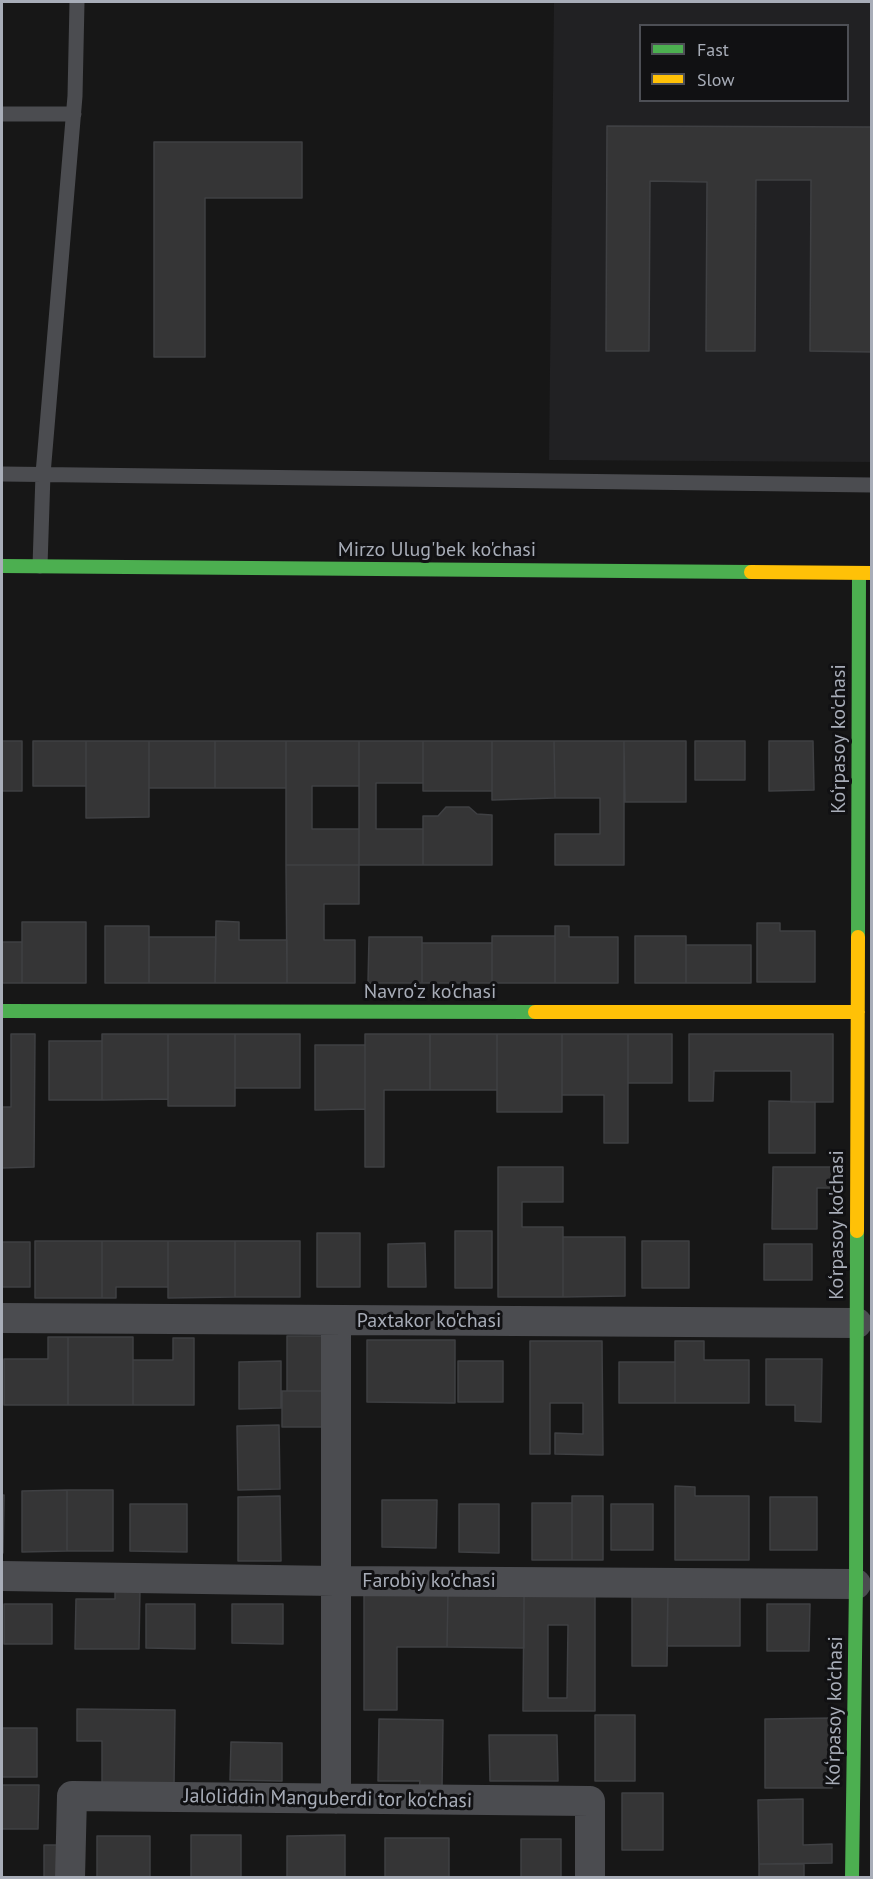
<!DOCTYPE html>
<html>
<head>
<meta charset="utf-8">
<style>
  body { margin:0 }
  #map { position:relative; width:873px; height:1879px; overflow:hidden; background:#171717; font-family:"PT Sans",sans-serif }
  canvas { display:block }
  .frame { position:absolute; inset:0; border:3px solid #a8adb8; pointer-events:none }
  .legend { position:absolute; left:639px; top:24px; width:210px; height:78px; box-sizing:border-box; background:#111113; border:2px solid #4d4f55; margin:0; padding:8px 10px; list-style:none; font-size:18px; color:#a8adb8 }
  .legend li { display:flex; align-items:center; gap:12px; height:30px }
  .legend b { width:30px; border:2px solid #4d4f55 }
</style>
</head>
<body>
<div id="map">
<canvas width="873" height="1879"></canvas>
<div class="frame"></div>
<ul class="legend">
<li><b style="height:8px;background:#4caf50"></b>Fast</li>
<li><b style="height:8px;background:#ffc107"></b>Slow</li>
</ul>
</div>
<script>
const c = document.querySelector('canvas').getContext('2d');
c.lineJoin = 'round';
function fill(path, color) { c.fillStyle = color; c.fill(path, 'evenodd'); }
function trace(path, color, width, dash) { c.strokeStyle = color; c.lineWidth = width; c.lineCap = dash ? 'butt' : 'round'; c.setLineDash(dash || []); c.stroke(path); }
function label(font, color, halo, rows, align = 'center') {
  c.font = font + ' "PT Sans",sans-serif'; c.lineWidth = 6; c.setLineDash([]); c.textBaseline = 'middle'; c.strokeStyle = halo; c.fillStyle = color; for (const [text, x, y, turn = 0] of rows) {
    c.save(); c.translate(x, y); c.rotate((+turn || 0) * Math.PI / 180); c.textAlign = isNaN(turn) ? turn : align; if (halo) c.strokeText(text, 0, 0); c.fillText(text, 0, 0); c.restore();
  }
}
fill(new Path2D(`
  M554,2H871V462L549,460ZM640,26H848V100H640Z`), '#212123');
const building = new Path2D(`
  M607,126L872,127V352L810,351L811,180H756L755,351H706L707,182L650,181L649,351H606Z
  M154,142H302V198H205V357H154Z
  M2,741H22V791H2Z
  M33,741H86V786H33Z
  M86,741H149V817L86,818Z
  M149,741H215V788H149Z
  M215,741H286V788H215Z
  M286,741H359V786H312V829H359V865H286Z
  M359,741H423V783H376V829H423V865H359Z
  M423,741H492V791H423Z
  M492,741H554L555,798L492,800Z
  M554,741H624V865H555V834H600V798H555Z
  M624,741H686V802H625Z
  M695,741H745V780H695Z
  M769,741H813L814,790L769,791Z
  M446,807H469L477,814L492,815V865H423V816H438Z
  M286,865H359V904H324V940H355V983H287Z
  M216,921L239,922V940H287V983H215Z
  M22,922H86V983H22Z
  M757,923H780V931H815V982H757Z
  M105,926H149V983H105Z
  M555,926H569V937H618V983H555Z
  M492,936H555V983H492Z
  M635,936H686V983H635Z
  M149,937H216L215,983H149Z
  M369,937H422V983H368Z
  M2,942H22V983H2Z
  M422,943H492V983H422Z
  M686,945H751V983H686Z
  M11,1034H35L34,1167L2,1168V1107H11Z
  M102,1034H168V1099L102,1100Z
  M168,1034H235V1106H168Z
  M235,1034H300V1088H235Z
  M365,1034H430V1090H384V1167H365Z
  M430,1034H497V1090H430Z
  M497,1034H562V1112H497Z
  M562,1034H628V1143H604V1095H562Z
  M628,1034H672V1083H628Z
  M689,1034H833V1102H791V1071H714L713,1101H689Z
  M49,1041H102V1100H49Z
  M315,1045H365V1109L315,1110Z
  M769,1101L815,1102V1153H769Z
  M498,1167H563V1202H522V1227H563V1297H498Z
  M773,1167H833V1188H817V1229H772Z
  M455,1231H492V1288H455Z
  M317,1233H360V1287H317Z
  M563,1237H625V1296L563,1297Z
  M35,1241H102V1298H35Z
  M102,1241H168V1287H116V1298H102Z
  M168,1241H235V1297L168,1298Z
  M235,1241H300V1297H235Z
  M642,1241H689V1288H642Z
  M2,1242H30V1287H2Z
  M425,1243L426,1287H388V1244Z
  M764,1244H812V1280H764Z
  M287,1336H323V1391H287Z
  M48,1337H68V1405H4V1359H48Z
  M68,1337H133V1405H68Z
  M173,1338H194V1405H133V1360H173Z
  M367,1340H455V1403L367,1402Z
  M530,1341H602L603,1455L555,1454V1433L583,1434V1403H550V1454H530Z
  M675,1341H704V1360H749V1403H675Z
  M766,1359H822L821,1422L795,1421V1405H766Z
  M281,1361V1408L239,1409V1362Z
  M458,1361H503V1402H458Z
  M619,1362H675V1403H619Z
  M282,1391H323V1427H282Z
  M279,1425L280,1489L238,1490L237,1426Z
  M675,1486L695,1487V1496H749V1560H675Z
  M67,1490H113V1551H67Z
  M67,1490V1551L22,1552V1491Z
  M2,1495H4L3,1553H2Z
  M280,1496L281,1561H238V1497Z
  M572,1496H603V1560H572Z
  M770,1497H817V1550H770Z
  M382,1500H437L436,1548L382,1547Z
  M532,1503H572V1560H532Z
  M130,1504H187V1552L130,1551Z
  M459,1504H499V1553L459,1552Z
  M611,1504H653V1550H611Z
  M115,1586L140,1587L139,1649H75L76,1599H115Z
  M364,1591L448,1592L447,1647H397V1710H364Z
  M448,1592H524V1648L447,1647Z
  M524,1592H595V1711H523ZM548,1625H568L567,1698H548Z
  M632,1592H668L667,1666H632Z
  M668,1592L740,1593V1646H667Z
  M4,1604H52V1644H4Z
  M146,1604H195V1649L146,1648Z
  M232,1604H283V1644L232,1643Z
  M767,1604H810L809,1651H767Z
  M77,1709L175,1710L174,1786H102V1741H77Z
  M595,1715H635V1781H595Z
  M832,1718V1788H765V1719Z
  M379,1719L443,1720L442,1789H419L420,1781H378Z
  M2,1728H37V1777H2Z
  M489,1735H557L558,1781H490Z
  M231,1742L282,1743V1781L230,1780Z
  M2,1785H39L38,1829H2Z
  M622,1793H663V1850H622Z
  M803,1799V1845L832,1844V1863L759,1864L758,1800Z
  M191,1835H241V1878H191Z
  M345,1835V1878H287V1836Z
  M97,1836H150V1878H97Z
  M385,1838H449V1878H385Z
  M521,1839H561V1878H521Z
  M44,1845H58V1878H44Z
  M759,1864H804V1878H759Z`);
fill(building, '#353536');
trace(building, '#3f4043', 1.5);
trace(new Path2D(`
  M2,114H74
  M2,474L872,485
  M40,566L43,474L75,96L77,2`), '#4b4c50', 15);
trace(new Path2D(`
  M2,1318L857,1323
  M2,1576L335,1581L856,1584
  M336,1799V1321
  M70,1878L72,1796L590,1801V1878`), '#4b4c50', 30);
trace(new Path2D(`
  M2,566L751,572
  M858,937L859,573
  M2,1011L535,1012
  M852,1878L856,1584L857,1231`), '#4caf50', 14);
trace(new Path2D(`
  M751,572L872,573
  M535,1012H858
  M857,1231L858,937`), '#ffc107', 14);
label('20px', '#a8adb8', '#111113', [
  ["Mirzo Ulug'bek ko'chasi",437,550],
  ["Ko‘rpasoy ko'chasi",839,739,-90],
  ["Navro‘z ko'chasi",430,992],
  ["Ko‘rpasoy ko'chasi",837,1225,-90],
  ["Paxtakor ko'chasi",429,1321],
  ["Farobiy ko'chasi",429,1581],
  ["Ko‘rpasoy ko'chasi",835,1711,-89],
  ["Jaloliddin Manguberdi tor ko'chasi",328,1799,1]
]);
</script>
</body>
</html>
